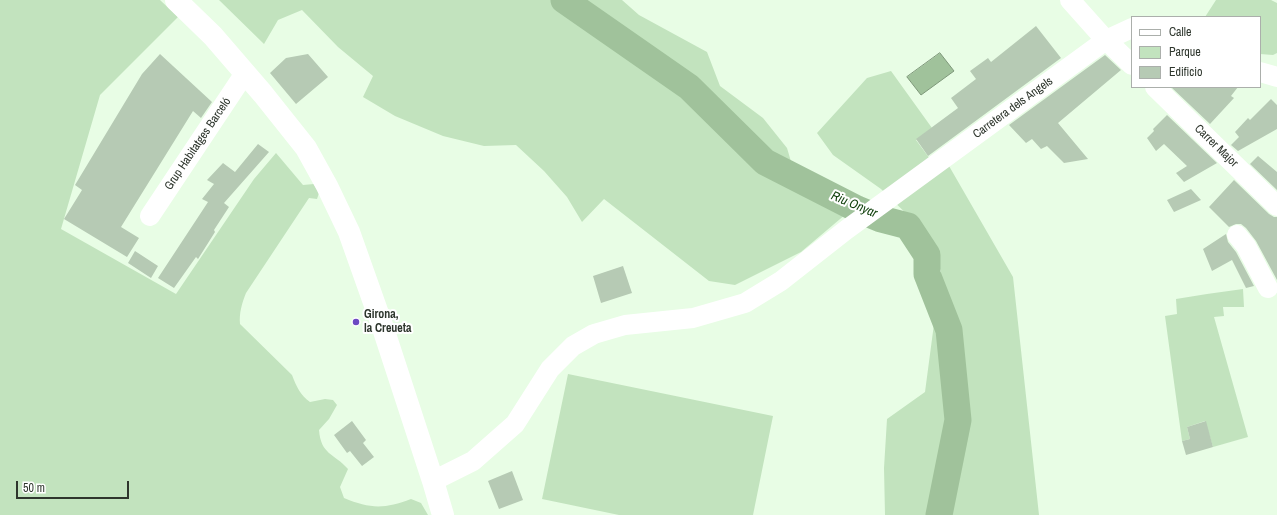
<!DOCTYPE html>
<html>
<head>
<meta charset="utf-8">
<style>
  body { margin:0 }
  #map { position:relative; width:1277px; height:515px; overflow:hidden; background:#e8fde5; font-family:"Archivo Narrow",sans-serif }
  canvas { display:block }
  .legend { position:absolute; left:1131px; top:16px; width:130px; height:72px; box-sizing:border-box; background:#fff; border:1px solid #abafab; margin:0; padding:5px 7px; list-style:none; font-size:12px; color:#2e362d }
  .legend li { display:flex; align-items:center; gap:8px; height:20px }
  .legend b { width:20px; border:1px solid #abafab }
  .scale { position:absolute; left:16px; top:481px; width:113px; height:18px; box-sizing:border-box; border:2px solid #2e362d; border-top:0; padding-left:5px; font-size:12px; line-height:14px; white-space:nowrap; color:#2e362d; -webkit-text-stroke:3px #fff; paint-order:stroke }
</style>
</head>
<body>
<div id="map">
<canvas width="1277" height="515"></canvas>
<ul class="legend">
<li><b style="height:5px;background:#fff"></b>Calle</li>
<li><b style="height:11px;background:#c2e3be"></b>Parque</li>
<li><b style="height:11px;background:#b6cab4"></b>Edificio</li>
</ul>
<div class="scale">50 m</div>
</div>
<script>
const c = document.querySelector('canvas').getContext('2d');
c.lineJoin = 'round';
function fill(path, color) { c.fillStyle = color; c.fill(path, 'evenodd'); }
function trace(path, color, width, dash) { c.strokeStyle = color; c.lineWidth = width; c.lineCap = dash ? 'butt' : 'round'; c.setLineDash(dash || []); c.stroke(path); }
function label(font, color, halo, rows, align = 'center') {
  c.font = font + ' "Archivo Narrow",sans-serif'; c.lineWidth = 4; c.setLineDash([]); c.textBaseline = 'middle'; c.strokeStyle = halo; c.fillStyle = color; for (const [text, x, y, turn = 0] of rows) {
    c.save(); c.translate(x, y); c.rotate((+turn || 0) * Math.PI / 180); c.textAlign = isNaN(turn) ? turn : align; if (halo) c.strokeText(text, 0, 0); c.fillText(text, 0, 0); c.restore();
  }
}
fill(new Path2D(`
  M0,0H160L178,17L100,95L61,229L176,294L254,179L276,153L303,185L314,184L319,193L317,199L309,198L246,293C242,303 239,313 240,324L292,375C296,386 301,396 310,402L325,399L333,400L337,405L329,419L319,430C321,455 334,453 348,469L340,487L344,498C370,509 385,509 411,499L421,503L428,515H0Z
  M219,0H622L639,15L707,52L720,86L763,118L787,148L800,192L846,214L801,252L735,285L709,281L604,199L582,222L567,197L544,171L516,145L484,146L443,136L395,116L363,97L373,76L338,47L302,10L278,20L264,44Z
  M1216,0H1271L1277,3V53L1273,55L1260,54V17H1205Z
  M891,71L932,128L916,140L930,159H945L1013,277L1039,515H885L884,468L887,419L925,392L941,271L921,228L881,189L833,155L817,133L867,78Z
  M1243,289L1244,307H1223L1224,316L1214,317L1248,437L1213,447L1205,421L1187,427L1190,439L1182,441L1165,316L1177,314L1176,299L1207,294Z
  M568,374L773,416L753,515H619L542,499Z`), '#c2e3be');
const water = new Path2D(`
  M940,53L954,71L921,95L907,77Z`);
fill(water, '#a0c29b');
trace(water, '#7e987a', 1);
trace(new Path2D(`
  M564,0L689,87L765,162L857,209L881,219L908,226L927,255V274L949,330L958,420L939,515`), '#a0c29b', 27);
fill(new Path2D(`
  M1036,26L1061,58L928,156L916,139L958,108L951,98L976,79L970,71L988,58L991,62Z
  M160,54L212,102L201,118L193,111L121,227L139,238L127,257L64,219L82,190L75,185L142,74Z
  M308,54L328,77L296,104L270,73L286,58Z
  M1105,55L1121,70L1058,123L1088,159L1064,163L1047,146L1041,149L1032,139L1026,143L1009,125Z
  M1171,87H1238L1231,96L1234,98L1210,124Z
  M1271,99L1277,105V129L1238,151L1231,145L1239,137L1235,132L1248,118L1250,120Z
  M1167,115L1217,163L1184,182L1176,173L1187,166L1164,144L1156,151L1147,138L1154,131L1153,129Z
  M258,144L269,152L224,203L229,207L214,230L215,232L198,259L196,257L174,288L158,278L208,202L202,199L214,184L207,180L223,163L235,172Z
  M1258,156L1277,172V190L1250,164Z
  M1234,180L1269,214L1274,217H1277V280L1256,241L1246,228L1241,224H1236L1229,227L1209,207Z
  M1191,189L1201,200L1174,212L1167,200Z
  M1226,234L1228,242L1236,252L1254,286L1246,288L1232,260L1212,271L1203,249Z
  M135,251L158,266L151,278L128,263Z
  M623,266L632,293L601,303L593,276Z
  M352,421L366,440L363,443L374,457L362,466L350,451L347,453L334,435Z
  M1206,421L1213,447L1186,455L1182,441L1190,439L1187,427Z
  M512,471L523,500L499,509L488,481Z`), '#b6cab4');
trace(new Path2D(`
  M1070,0L1103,37L1132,65
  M1260,72L1277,77
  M1155,87L1277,206
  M150,216L245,73
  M1237,235L1246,246L1268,288
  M433,481L473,461L515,424L550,369L573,346L594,334L625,325L693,318L745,303L781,281L846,230L1106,40L1132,28`), '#fff', 20);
trace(new Path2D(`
  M176,0L213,36L263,94L306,148L327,186L349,232L382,325L433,481L443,515`), '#fff', 22);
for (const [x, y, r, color] of [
  [356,322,4,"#6c49c2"]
]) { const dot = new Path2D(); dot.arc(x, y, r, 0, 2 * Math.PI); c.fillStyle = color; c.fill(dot); trace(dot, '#fff', 1.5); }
label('12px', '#2e362d', '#fff', [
  ["Carretera dels Angels",1013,108,-36],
  ["Grup Habitatges Barceló",198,144,-56],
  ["Carrer Major",1216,146,44]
]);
label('bold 12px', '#2e362d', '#fff', [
  ["Girona,",364,315],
  ["la Creueta",364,329]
], 'left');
label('italic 13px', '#12420e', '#fff', [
  ["Riu Onyar",854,205,23]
]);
</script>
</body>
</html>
